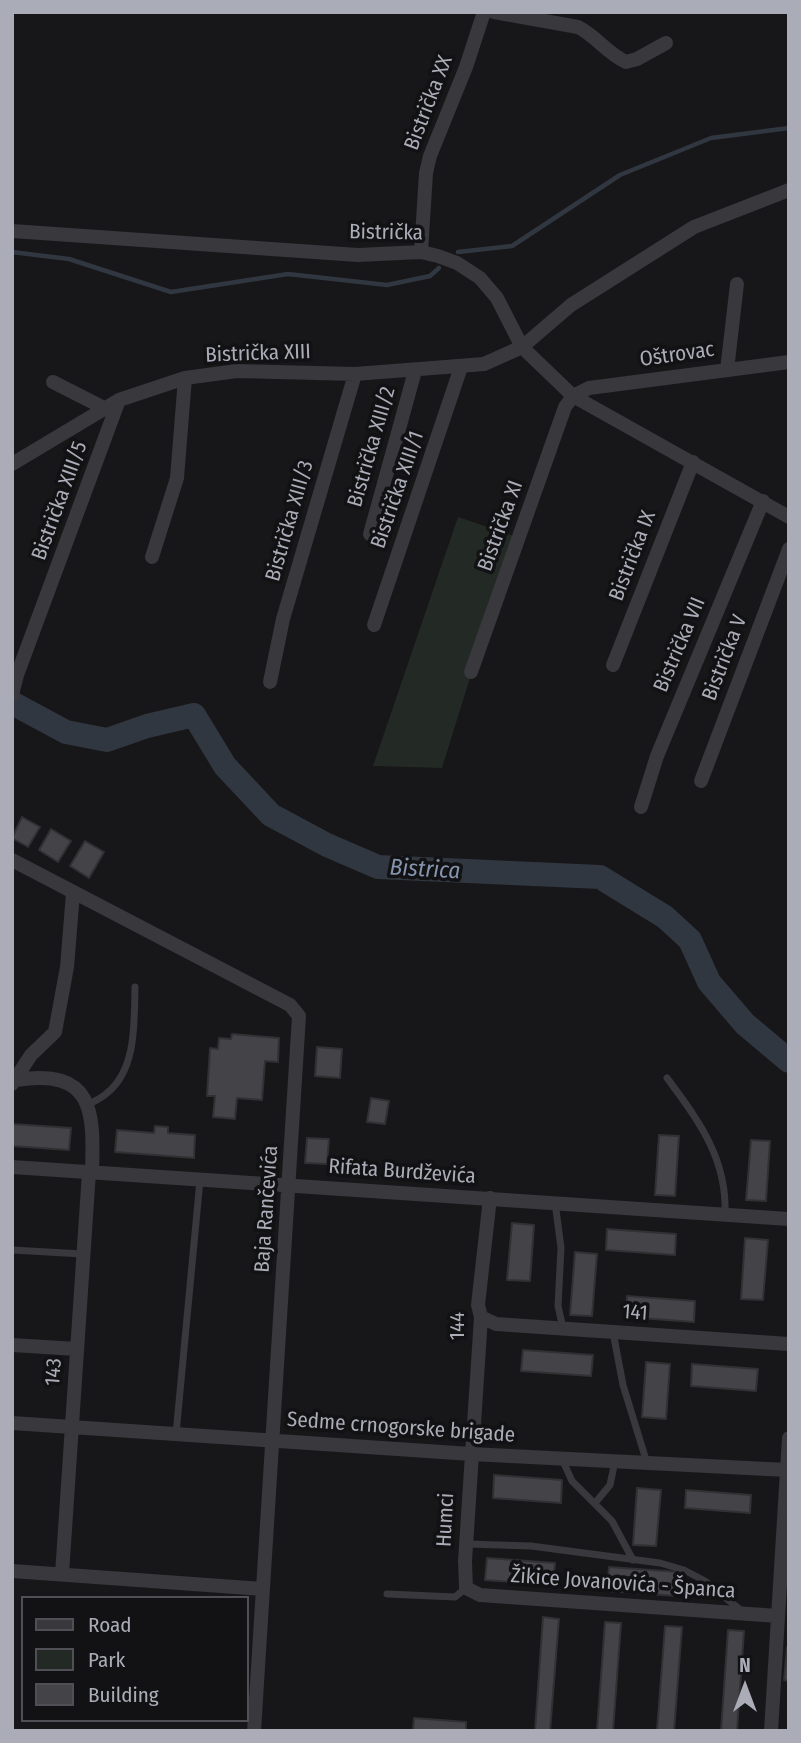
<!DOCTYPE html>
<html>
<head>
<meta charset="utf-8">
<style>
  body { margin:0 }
  #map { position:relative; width:801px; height:1743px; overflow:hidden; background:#171618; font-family:"Fira Sans Condensed",sans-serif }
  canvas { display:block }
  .frame { position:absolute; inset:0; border:14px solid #aaacb7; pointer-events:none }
  .legend { position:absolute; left:21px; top:1596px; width:228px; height:126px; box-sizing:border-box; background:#121113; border:2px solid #4f4f55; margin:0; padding:9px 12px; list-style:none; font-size:21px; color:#aaacb7 }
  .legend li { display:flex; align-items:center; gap:14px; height:35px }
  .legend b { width:35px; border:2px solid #4f4f55 }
  .north { position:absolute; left:710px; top:1652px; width:70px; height:70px; -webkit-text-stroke:5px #121113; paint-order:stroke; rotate:0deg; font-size:19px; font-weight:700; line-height:28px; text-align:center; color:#aaacb7 }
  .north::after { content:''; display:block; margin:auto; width:24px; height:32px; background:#aaacb7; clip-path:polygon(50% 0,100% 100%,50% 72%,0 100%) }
</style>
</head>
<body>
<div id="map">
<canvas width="801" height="1743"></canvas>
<div class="frame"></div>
<ul class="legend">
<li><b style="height:9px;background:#38383d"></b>Road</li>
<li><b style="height:19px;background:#232a25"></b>Park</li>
<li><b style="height:19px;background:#444348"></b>Building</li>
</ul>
<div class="north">N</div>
</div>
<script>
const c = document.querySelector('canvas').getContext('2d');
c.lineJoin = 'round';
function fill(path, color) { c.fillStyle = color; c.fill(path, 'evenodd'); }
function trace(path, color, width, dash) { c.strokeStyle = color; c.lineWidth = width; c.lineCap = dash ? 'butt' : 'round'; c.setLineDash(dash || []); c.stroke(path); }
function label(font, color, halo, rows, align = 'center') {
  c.font = font + ' "Fira Sans Condensed",sans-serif'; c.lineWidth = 7; c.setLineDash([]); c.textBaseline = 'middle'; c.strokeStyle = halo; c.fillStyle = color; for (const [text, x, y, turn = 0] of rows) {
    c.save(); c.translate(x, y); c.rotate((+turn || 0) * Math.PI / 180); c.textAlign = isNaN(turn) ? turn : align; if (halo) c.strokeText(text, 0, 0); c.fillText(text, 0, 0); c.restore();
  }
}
fill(new Path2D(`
  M458,517L514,536L442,768L373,766Z`), '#232a25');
trace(new Path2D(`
  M12,252L69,259L171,292L288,274L387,285L430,276L439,268
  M458,252L512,246L620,175L711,138L789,128`), '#313740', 4.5);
trace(new Path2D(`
  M12,703L66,732L107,740L147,726L194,715L225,766L271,815L327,845L378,867L600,877L665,917L690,940L709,982L745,1024L789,1061`), '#313740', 24);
const building = new Path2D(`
  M22,817L40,827L28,847L12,838Z
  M51,829L71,841L58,862L39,850Z
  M85,841L104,852L89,878L70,866Z
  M232,1034L279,1038L278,1062L265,1061L262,1100L237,1098L235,1119L213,1117L215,1096H207L210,1048L218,1049L219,1038L231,1039Z
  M317,1047L342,1049L340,1078L315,1076Z
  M371,1098L389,1101L385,1124L367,1122Z
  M12,1124L71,1128L69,1150L12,1146Z
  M155,1126L168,1127V1133L195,1135L194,1158L115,1152L117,1130L154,1133Z
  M659,1135L679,1136L675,1196L655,1195Z
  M307,1138L329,1139L327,1164L305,1163Z
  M751,1140L770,1141L766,1201L746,1200Z
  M512,1223L534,1225L530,1281L507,1280Z
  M607,1229L676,1234L675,1255L606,1250Z
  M745,1238L768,1240L763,1300L741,1299Z
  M575,1252L597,1254L592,1316L570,1315Z
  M627,1296L695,1301L694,1322L626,1317Z
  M523,1350L593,1355L591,1376L521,1371Z
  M646,1362L670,1364L666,1419L642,1417Z
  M692,1364L758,1369L756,1391L691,1386Z
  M494,1475L562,1480L561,1503L493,1498Z
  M637,1488L661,1490L656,1546L633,1545Z
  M686,1490L751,1495L750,1513L685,1508Z
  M487,1558L555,1563L553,1585L485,1580Z
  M609,1567L679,1572L677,1596L607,1591Z
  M543,1617L559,1619L550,1731H535Z
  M605,1622L621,1623L613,1731H597Z
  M665,1626L682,1627L674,1731H657Z
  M728,1630L744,1631L737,1731H721Z
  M787,1647H789V1681L784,1680Z
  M414,1718L466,1722V1731H413Z`);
fill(building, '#444348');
trace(building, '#313134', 2);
trace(new Path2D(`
  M667,1078C698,1120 727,1158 725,1213
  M88,1105C94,1101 102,1098 107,1093C137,1069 134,1021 135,987
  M555,1202L561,1248L558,1306L563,1328
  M12,1250L83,1254
  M613,1332L623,1385L647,1463
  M176,1434L200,1180
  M562,1459L572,1481L612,1521L633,1560
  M595,1503L610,1485L615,1461
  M467,1544L531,1546L660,1563L684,1570L705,1581L743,1612
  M387,1594L455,1597L466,1588`), '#38383d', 7);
trace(new Path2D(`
  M494,12L578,27C596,36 607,53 626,62L637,59L666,43
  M12,231L358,255L421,252L438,256L457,263L480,278L497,298L522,347L573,396L789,517
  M421,252L426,173L430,156L466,67L484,12
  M727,370L737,284
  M53,382L106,409
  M573,396L589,388L789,362
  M12,464L119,400L185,378L237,371L355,374L484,364L522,347L571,305L694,227L789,190
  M370,534L415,371
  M152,557L177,478L185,378
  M374,625L461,367
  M613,665L693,462
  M471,672L565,407L573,396
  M270,682L283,619L355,374
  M12,695L17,675L119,400
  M701,781L789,549
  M641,807L657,756L763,501
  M12,860L290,1005L299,1016L254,1731
  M16,1080C94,1068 94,1111 92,1172
  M12,1084L31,1055L55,1032L67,967L73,893
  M12,1167L789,1219
  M490,1198L478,1305L481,1317L465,1561L466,1588L480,1595L778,1616
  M481,1317L496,1324L789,1344
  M12,1345L77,1349
  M12,1423L471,1454L787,1470
  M12,1571L263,1589
  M62,1574L89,1172
  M771,1731L789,1438`), '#38383d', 14);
label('21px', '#aaacb7', '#121113', [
  ["Bistrička XX",429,103,-69],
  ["Bistrička",386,233,1],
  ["Bistrička XIII",258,354,-2],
  ["Oštrovac",677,355,-8],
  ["Bistrička XIII/2",372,447,-74],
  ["Bistrička XIII/1",398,490,-71],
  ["Bistrička XIII/5",60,501,-70],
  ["Bistrička XIII/3",290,521,-74],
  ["Bistrička XI",501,526,-70],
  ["Bistrička IX",633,556,-69],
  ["Bistrička VII",680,645,-67],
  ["Bistrička V",725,658,-69],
  ["Rifata Burdževića",402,1172,4],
  ["Baja Rančevića",267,1209,-86],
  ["141",635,1313,4],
  ["144",458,1326,-90],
  ["143",54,1372,-86],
  ["Sedme crnogorske brigade",401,1428,4],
  ["Humci",446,1520,-87],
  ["Žikice Jovanovića - Španca",623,1584,4]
]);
label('italic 23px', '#8595ae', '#121113', [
  ["Bistrica",425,870,3]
]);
</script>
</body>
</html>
